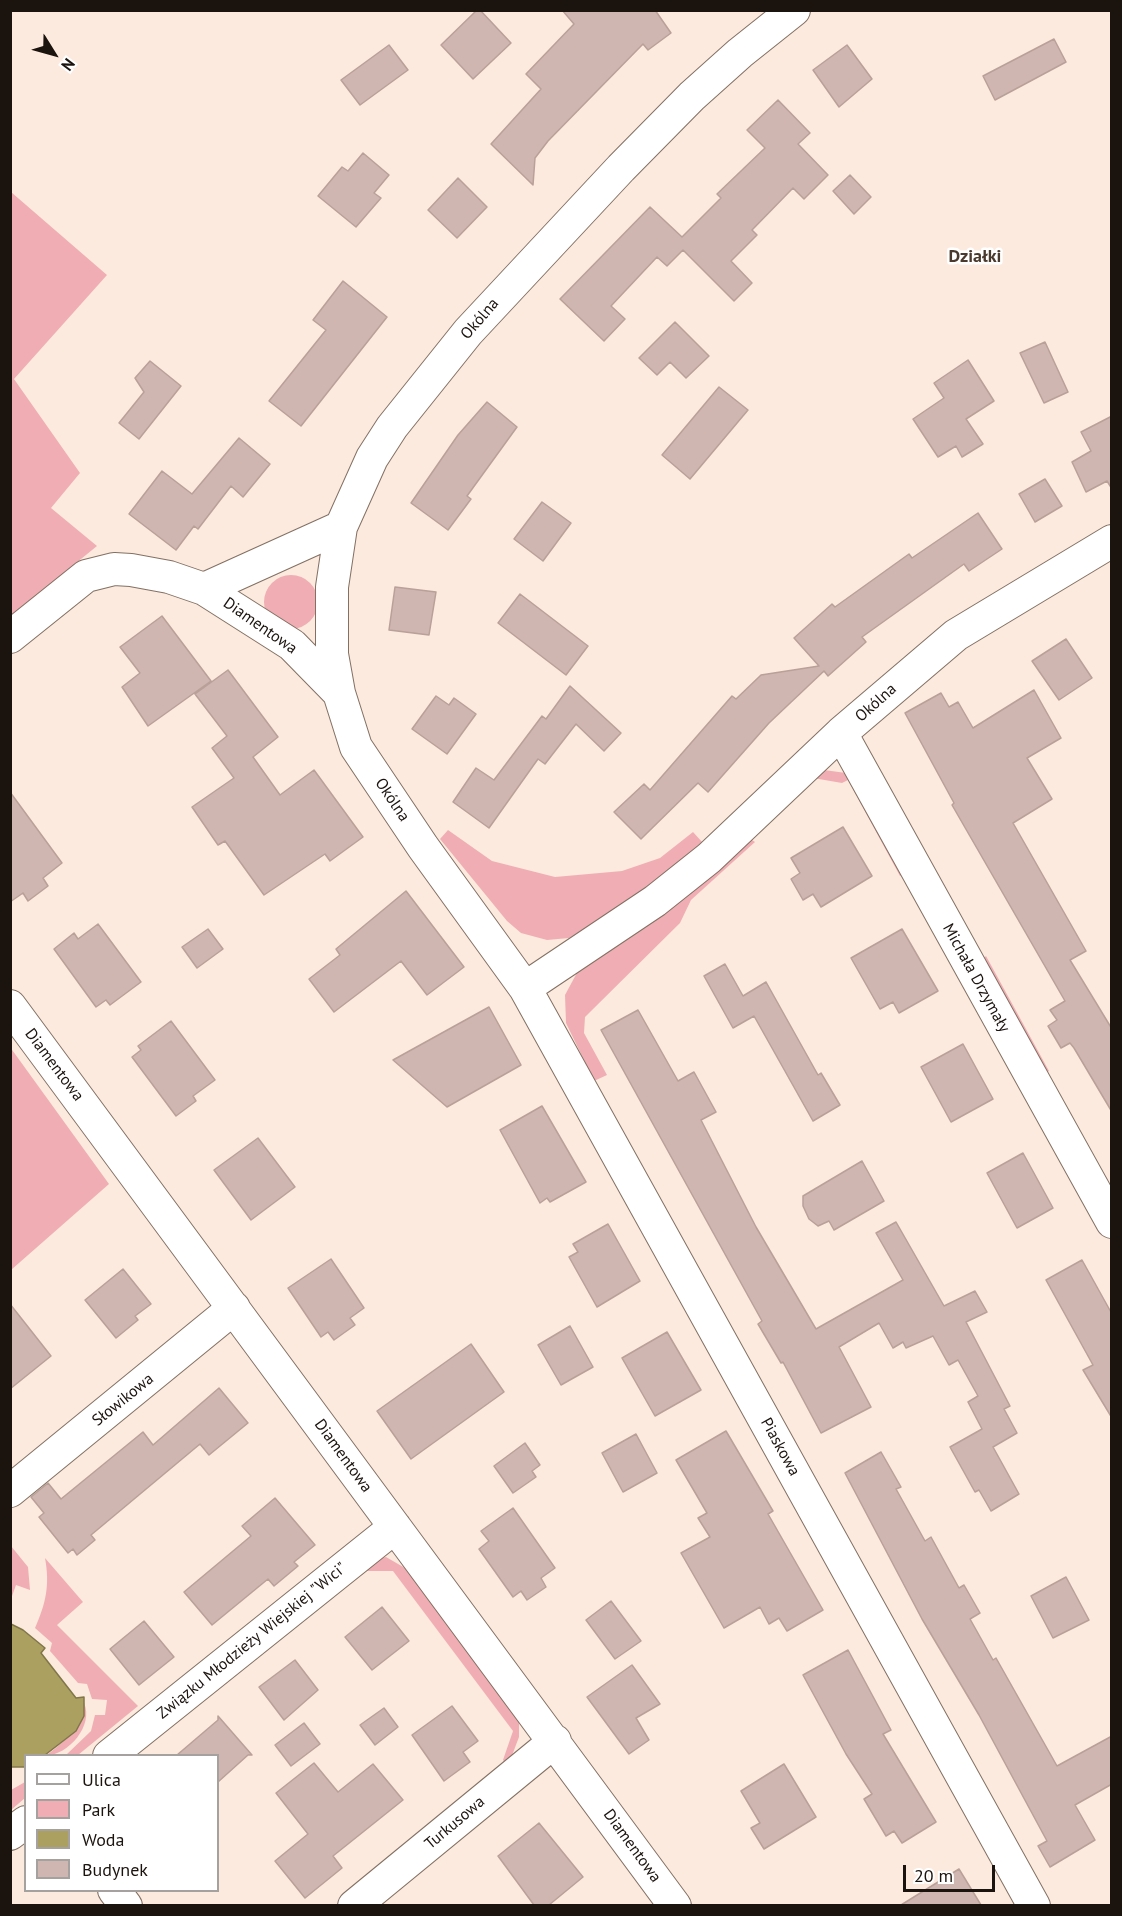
<!DOCTYPE html>
<html>
<head>
<meta charset="utf-8">
<style>
  body { margin:0 }
  #map { position:relative; width:1122px; height:1916px; overflow:hidden; background:#fceade; font-family:"PT Sans",sans-serif }
  canvas { display:block }
  .frame { position:absolute; inset:0; border:12px solid #1b130e; pointer-events:none }
  .legend { position:absolute; left:24px; top:1754px; width:195px; height:138px; box-sizing:border-box; background:#fff; border:2px solid #a4a19f; margin:0; padding:8px 10px; list-style:none; font-size:18px; color:#1b130e }
  .legend li { display:flex; align-items:center; gap:12px; height:30px }
  .legend b { width:30px; border:2px solid #a4a19f }
  .north { position:absolute; left:24px; top:24px; width:60px; height:60px; -webkit-text-stroke:4px #fff; paint-order:stroke; rotate:127deg; font-size:16px; font-weight:700; line-height:24px; text-align:center; color:#1b130e }
  .north::after { content:''; display:block; margin:auto; width:21px; height:27px; background:#1b130e; clip-path:polygon(50% 0,100% 100%,50% 72%,0 100%) }
  .scale { position:absolute; left:903px; top:1865px; width:92px; height:27px; box-sizing:border-box; border:3px solid #1b130e; border-top:0; padding-left:8px; font-size:18px; line-height:21px; white-space:nowrap; color:#1b130e; -webkit-text-stroke:4px #fff; paint-order:stroke }
</style>
</head>
<body>
<div id="map">
<canvas width="1122" height="1916"></canvas>
<div class="frame"></div>
<ul class="legend">
<li><b style="height:8px;background:#fff"></b>Ulica</li>
<li><b style="height:16px;background:#f0aeb4"></b>Park</li>
<li><b style="height:16px;background:#aca061"></b>Woda</li>
<li><b style="height:16px;background:#d0b6b0"></b>Budynek</li>
</ul>
<div class="north">N</div>
<div class="scale">20 m</div>
</div>
<script>
const c = document.querySelector('canvas').getContext('2d');
c.lineJoin = 'round';
function fill(path, color) { c.fillStyle = color; c.fill(path, 'evenodd'); }
function trace(path, color, width, dash) { c.strokeStyle = color; c.lineWidth = width; c.lineCap = dash ? 'butt' : 'round'; c.setLineDash(dash || []); c.stroke(path); }
function label(font, color, halo, rows, align = 'center') {
  c.font = font + ' "PT Sans",sans-serif'; c.lineWidth = 5; c.setLineDash([]); c.textBaseline = 'middle'; c.strokeStyle = halo; c.fillStyle = color; for (const [text, x, y, turn = 0] of rows) {
    c.save(); c.translate(x, y); c.rotate((+turn || 0) * Math.PI / 180); c.textAlign = isNaN(turn) ? turn : align; if (halo) c.strokeText(text, 0, 0); c.fillText(text, 0, 0); c.restore();
  }
}
fill(new Path2D(`
  M11,192L107,275L14,379L80,473L51,508L97,546L11,616Z
  M264 602a27 27 0 1 1 54 0a27 27 0 1 1-54 0Z
  M824,770L846,773L904,874L900,876L848,780L842,783L813,778Z
  M448,830L492,861L555,877L622,871L660,858L693,832L703,843L658,881L620,907L569,938L547,940L521,933L507,921L440,839Z
  M749,838L755,842L691,900L680,923L585,1017L584,1033L607,1075L594,1081L566,1023L565,995L579,969Z
  M986,956L1049,1071L1046,1073L983,959Z
  M10,1047L109,1184L11,1270H10Z
  M11,1546L28,1567L30,1590L16,1585L11,1599Z
  M386,1557L405,1568L519,1722V1737L508,1766L503,1760L513,1731L393,1571H367L359,1577L356,1571L368,1561Z
  M45,1558L83,1602L57,1625L138,1706L78,1755H66L91,1731L95,1715H105L107,1700L92,1699L87,1684L78,1683L50,1651L52,1643L35,1628C46,1603 50,1585 45,1558Z
  M84,1703C94,1725 69,1755 45,1756C63,1744 84,1724 84,1703Z
  M25,1782V1798L11,1810V1790Z`), '#f0aeb4');
const water = new Path2D(`
  M11,1624L23,1630L45,1648L41,1653L76,1698L84,1697V1716L76,1731L45,1755L26,1756L25,1767H11Z`);
fill(water, '#aca061');
trace(water, '#807648', 1.5);
const building = new Path2D(`
  M477,10H480L511,43L473,79L441,45Z
  M562,10H655L671,33L648,50L643,44L548,141L535,158L533,185L491,144L541,89L526,74L574,24Z
  M1054,39L1066,62L995,100L983,76Z
  M389,45L408,70L360,105L341,80Z
  M847,45L872,79L839,107L813,70Z
  M778,100L810,133L798,144L828,175L804,199L793,188L752,230L757,235L731,261L752,283L734,301L683,250L667,266L657,257L611,306L625,319L604,341L560,299L650,207L682,237L721,198L717,194L765,148L747,130Z
  M363,153L389,175L374,193L381,198L356,227L318,196L342,167L348,171Z
  M850,175L871,197L854,214L833,191Z
  M458,178L487,207L457,238L428,210Z
  M343,281L387,317L301,426L269,401L326,330L313,320Z
  M675,322L709,356L686,378L670,362L657,375L639,358Z
  M1045,342L1068,392L1044,403L1020,353Z
  M968,360L994,401L966,419L983,444L962,457L956,446L938,457L913,419L944,398L934,383Z
  M150,361L181,386L139,439L119,423L144,392L135,378Z
  M719,387L748,410L690,479L662,455Z
  M487,402L517,427L467,496L471,499L448,530L411,503L458,435Z
  M1112,416V489L1107,481L1086,492L1072,462L1091,451L1081,432Z
  M239,438L270,464L243,497L231,486L198,529L194,526L176,550L129,514L162,471L192,494Z
  M1045,479L1062,506L1035,522L1019,494Z
  M542,502L571,523L543,561L514,539Z
  M978,513L1002,549L969,571L964,564L862,637L866,642L828,676L824,671L769,723L708,792L698,783L641,839L614,812L644,784L650,790L732,696L736,699L761,675L819,666L794,638L832,604L835,607L909,554L912,558Z
  M395,587L436,592L429,635L389,630Z
  M520,594L588,646L566,675L498,623Z
  M162,616L211,681L148,726L122,687L140,673L120,647Z
  M1066,639L1092,678L1059,700L1032,661Z
  M228,670L278,737L253,757L280,795L314,770L363,837L330,861L325,854L264,895L225,841L218,845L192,807L234,778L212,748L227,736L195,694Z
  M570,686L621,733L604,751L576,724L545,764L538,759L489,828L453,802L476,768L494,780L542,716L546,719Z
  M1034,690L1061,738L1027,758L1052,799L1013,823L1086,951L1070,960L1112,1029V1112L1074,1048L1070,1043L1061,1048L1048,1026L1057,1020L1050,1010L1065,1001L952,805L954,803L905,713L941,693L949,707L958,702L973,728Z
  M436,696L449,705L454,698L476,714L447,754L412,729Z
  M10,792L62,863L43,878L48,886L28,901L23,893L10,902Z
  M843,827L872,876L821,907L813,894L803,900L791,879L800,873L791,858Z
  M406,891L464,967L427,995L401,961L334,1012L309,979L340,955L336,949Z
  M98,924L141,982L110,1005L106,1000L96,1007L54,949L74,933L78,939Z
  M208,929L223,949L197,968L182,947Z
  M902,929L938,991L899,1013L893,1002L880,1009L851,958Z
  M725,964L743,996L766,982L818,1075L821,1073L840,1105L813,1121L754,1016L733,1028L704,976Z
  M489,1007L521,1065L447,1107L393,1060Z
  M638,1010L678,1081L694,1072L716,1112L701,1120L756,1227L816,1329L903,1280L876,1233L896,1222L944,1306L975,1291L987,1312L966,1322L1010,1406L1004,1409L1017,1433L993,1447L1019,1494L991,1511L979,1490L975,1492L950,1447L982,1429L968,1402L978,1396L958,1360L949,1365L933,1336L906,1348L903,1342L893,1348L879,1323L839,1347L871,1407L821,1433L783,1362L781,1363L758,1324L762,1321L601,1030Z
  M171,1021L215,1080L193,1096L196,1101L176,1116L132,1057L141,1050L138,1046Z
  M963,1044L993,1099L951,1122L921,1067Z
  M542,1106L586,1182L550,1202L547,1198L540,1203L500,1130Z
  M258,1138L295,1187L251,1220L214,1170Z
  M1023,1153L1053,1208L1017,1228L987,1173Z
  M862,1161L884,1201L834,1230L829,1221L818,1226L809,1219L803,1206V1196Z
  M608,1224L640,1281L597,1307L569,1257L578,1252L573,1244Z
  M331,1259L364,1308L350,1318L355,1325L334,1340L328,1332L321,1337L288,1288Z
  M1082,1260L1112,1314V1418L1083,1370L1093,1365L1046,1280Z
  M123,1269L151,1304L135,1316L138,1320L116,1338L85,1300Z
  M10,1304L51,1356L10,1389Z
  M570,1326L593,1367L561,1385L538,1345Z
  M667,1332L701,1390L655,1416L622,1358Z
  M471,1344L504,1392L411,1459L377,1411Z
  M219,1388L248,1423L209,1455L200,1444L91,1535L95,1540L77,1555L73,1549L68,1553L39,1517L44,1513L31,1497L48,1483L61,1499L143,1432L153,1445Z
  M726,1431L773,1511L768,1514L823,1610L787,1631L779,1618L769,1624L760,1607L724,1628L681,1553L710,1537L698,1518L707,1513L676,1460Z
  M636,1434L657,1473L623,1492L602,1453Z
  M525,1443L540,1465L532,1471L536,1477L513,1493L494,1466Z
  M881,1452L901,1487L896,1489L925,1541L931,1537L959,1588L964,1585L980,1613L970,1619L993,1660L996,1658L1057,1766L1112,1736V1784L1075,1805L1095,1840L1050,1867L1038,1846L1047,1841L979,1715L922,1619L845,1473Z
  M275,1498L315,1545L294,1562L298,1566L274,1586L268,1579L212,1625L184,1592L251,1536L242,1526Z
  M513,1508L555,1568L541,1578L546,1587L527,1600L521,1591L513,1597L479,1549L489,1541L481,1531Z
  M1066,1577L1089,1620L1053,1638L1031,1596Z
  M611,1601L641,1641L615,1659L586,1620Z
  M382,1607L409,1641L372,1670L345,1637Z
  M144,1621L174,1657L139,1685L110,1649Z
  M848,1650L891,1730L883,1734L936,1822L902,1843L894,1831L886,1836L864,1799L872,1794L846,1754L803,1675Z
  M295,1660L318,1690L284,1720L259,1687Z
  M632,1665L660,1704L636,1718L649,1740L629,1754L587,1697Z
  M452,1706L478,1741L463,1752L470,1762L444,1781L412,1735Z
  M384,1708L398,1727L375,1745L360,1725Z
  M218,1716L252,1755H248L218,1782V1755H177L218,1720Z
  M304,1723L320,1744L291,1766L275,1745Z
  M314,1763L338,1792L373,1764L403,1800L333,1856L342,1868L305,1898L275,1861L308,1834L276,1793Z
  M784,1764L816,1817L764,1849L751,1828L760,1823L741,1791Z
  M539,1823L583,1877L549,1905H534L498,1856Z
  M959,1869L981,1905H901Z`);
fill(building, '#d0b6b0');
trace(building, '#b9a099', 1.5);
const minor = new Path2D(`
  M794,10L740,53L692,96L621,168L468,332L392,427L372,458L341,527L332,587V654L339,693L356,747L423,847L525,988L655,901L709,858L841,733L956,635L1112,541
  M204,589L341,527
  M10,637L86,576L114,569L131,570L169,577L204,589L292,645L339,693
  M841,733L1112,1222
  M525,988L1034,1906
  M10,1006L675,1906
  M10,1491L234,1308
  M109,1756L395,1527
  M10,1834L26,1822
  M114,1890L126,1906
  M354,1906L555,1741`);
trace(minor, '#837063', 34);
trace(minor, '#fff', 32);
label('16px', '#1b130e', '#fff', [
  ["Okólna",480,319,-49],
  ["Diamentowa",260,626,35],
  ["Okólna",876,703,-42],
  ["Okólna",392,800,56],
  ["Michała Drzymały",976,978,61],
  ["Diamentowa",54,1065,53],
  ["Słowikowa",123,1400,-39],
  ["Piaskowa",780,1447,61],
  ["Diamentowa",343,1456,54],
  ["Związku Młodzieży Wiejskiej \"Wici\"",252,1641,-39],
  ["Turkusowa",455,1823,-40],
  ["Diamentowa",632,1846,54]
]);
label('bold 18px', '#4a392d', '#fff', [
  ["Działki",975,257]
]);
</script>
</body>
</html>
